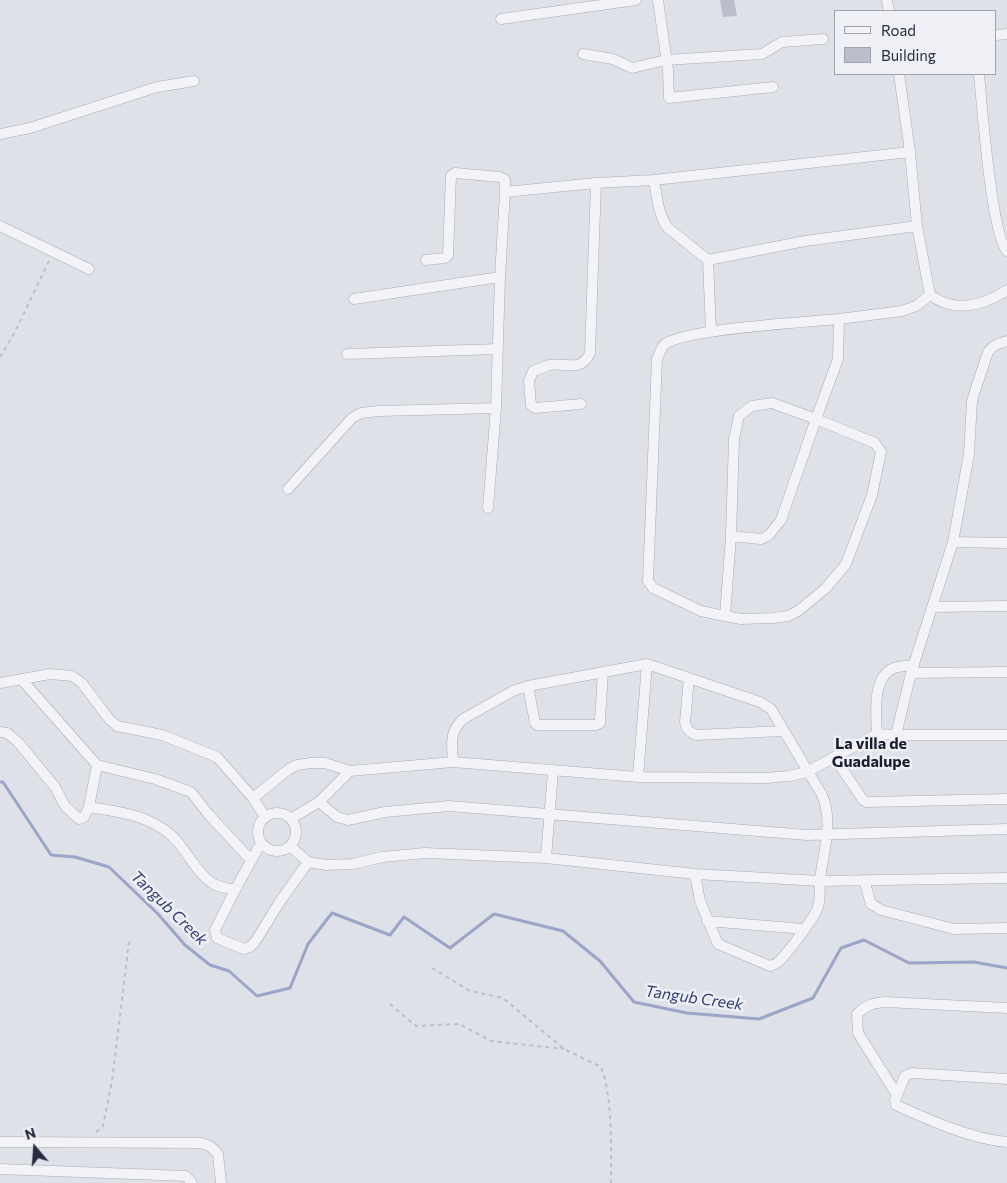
<!DOCTYPE html>
<html>
<head>
<meta charset="utf-8">
<style>
  body { margin:0 }
  #map { position:relative; width:1007px; height:1183px; overflow:hidden; background:#dfe1e8; font-family:Commissioner,sans-serif }
  canvas { display:block }
  .legend { position:absolute; left:834px; top:10px; width:162px; height:65px; box-sizing:border-box; background:#eff0f6; border:1px solid #9fa1ad; margin:0; padding:6px 9px; list-style:none; font-size:15px; color:#282b3f }
  .legend li { display:flex; align-items:center; gap:10px; height:25px }
  .legend b { width:25px; border:1px solid #9fa1ad }
  .north { position:absolute; left:10px; top:1123px; width:50px; height:50px; -webkit-text-stroke:4px #eff0f6; paint-order:stroke; rotate:342deg; font-size:14px; font-weight:700; line-height:20px; text-align:center; color:#282b3f }
  .north::after { content:''; display:block; margin:auto; width:18px; height:22px; background:#282b3f; clip-path:polygon(50% 0,100% 100%,50% 72%,0 100%) }
</style>
</head>
<body>
<div id="map">
<canvas width="1007" height="1183"></canvas>
<ul class="legend">
<li><b style="height:6px;background:#f2f2f7"></b>Road</li>
<li><b style="height:14px;background:#bdbecb"></b>Building</li>
</ul>
<div class="north">N</div>
</div>
<script>
const c = document.querySelector('canvas').getContext('2d');
c.lineJoin = 'round';
function trace(path, color, width, dash) { c.strokeStyle = color; c.lineWidth = width; c.lineCap = dash ? 'butt' : 'round'; c.setLineDash(dash || []); c.stroke(path); }
function fill(path, color) { c.fillStyle = color; c.fill(path, 'evenodd'); }
function label(font, color, halo, rows, align = 'center') {
  c.font = font + ' Commissioner,sans-serif'; c.lineWidth = 5; c.setLineDash([]); c.textBaseline = 'middle'; c.strokeStyle = halo; c.fillStyle = color; for (const [text, x, y, turn = 0] of rows) {
    c.save(); c.translate(x, y); c.rotate((+turn || 0) * Math.PI / 180); c.textAlign = isNaN(turn) ? turn : align; if (halo) c.strokeText(text, 0, 0); c.fillText(text, 0, 0); c.restore();
  }
}
trace(new Path2D(`
  M0,782H3L51,855L75,857L109,867L158,914L185,945L210,965L229,971L257,996L290,988L308,944L332,913L390,935L404,917L450,948L494,914L563,931L600,961L634,1002L687,1013L759,1019L813,998L841,948L864,940L909,963L974,962L1007,968`), '#9ba5c8', 3);
fill(new Path2D(`
  M720,0H734L737,16L723,17Z`), '#bdbecb');
const minor = new Path2D(`
  M658,0L668,70L669,98L773,87
  M887,0L889,11
  M501,19L636,0
  M996,35L1007,34
  M583,54L613,59L632,68L666,60L762,54L782,42L823,39
  M979,74C982,104 991,234 1007,251
  M0,134L30,128L157,87L194,81
  M910,152L917,226L930,295C955,313 983,306 1007,290
  M654,180C657,197 658,214 668,228L708,260L805,241L917,226
  M0,226L89,269
  M426,260L445,258L448,255L451,176L455,173L500,177L505,180V192
  M708,260L711,331
  M354,299L500,277
  M839,319L838,359L816,419L772,403L752,406L739,416L734,439L731,536L725,616L701,611L653,588L648,581L657,359C659,355 661,348 664,345C680,329 810,322 839,319Z
  M839,319L902,311L916,306L930,295
  M1007,341C999,343 993,345 988,352L974,394L972,401L969,454L953,542L911,673L1007,672
  M347,354L498,349
  M581,404L535,408L531,405L529,381L533,371C539,369 544,367 549,365C566,362 581,373 590,353L596,183
  M288,489L352,418L361,413L379,411L496,408
  M488,508L496,408L500,277L505,192L596,183L654,180L910,152L899,74
  M953,542L1007,543
  M933,607L1007,606
  M725,616L741,619L773,618L788,616L798,611L826,588L846,564L872,495L881,452L875,443L816,419L781,520L769,535L761,539L731,536
  M689,678L685,722C686,729 689,732 696,735L783,731
  M22,680L97,765L155,779L191,792L209,815L251,860
  M0,683L50,674L72,676L82,683L109,719L117,726L162,735L217,757L253,798L265,817
  M528,686L535,723L537,725H596L600,723V719L603,672
  M0,732L7,733L18,742L55,787L65,806L79,819L84,817L89,807C114,811 142,814 163,829C184,842 192,869 212,883C218,887 228,888 235,890L261,843
  M877,734C876,715 872,676 894,668C900,666 908,666 914,665
  M896,735H1007
  M834,757L863,800L867,802L1007,799
  M453,762C452,743 449,733 463,719L513,691L528,686L647,664L760,702L771,709L822,795C834,822 823,852 820,880C819,889 821,898 818,907C815,917 785,957 777,963C775,965 772,965 770,966L718,944L700,901L695,874
  M638,777L647,664
  M253,798L289,769L297,765L311,763H325L350,771L453,762L638,777L766,778L789,776L807,772L877,734L896,735L911,673
  M319,802L337,817L348,820L385,812L449,806L807,835L1007,829
  M89,807L97,765
  M258 832a19 19 0 1 1 38 0a19 19 0 1 1-38 0Z
  M292,818L319,802L350,771
  M290,846L308,862L327,865L352,864L383,857L425,853L449,854L546,858L695,874L820,881L1007,878
  M546,858L553,771
  M864,880L871,904L881,910L954,929L1007,928
  M235,890L215,930L217,938L244,949L250,947L255,942L279,903L308,862
  M707,921L804,929
  M1007,1079L912,1073L905,1076L895,1100L896,1105C929,1120 971,1139 1007,1142
  M897,1095L858,1033L857,1014C866,1005 873,1003 885,1002L1007,1008
  M0,1142L201,1143L210,1146L218,1154L221,1183
  M0,1169L186,1176L192,1183`);
trace(minor, '#a8aab5', 11);
trace(new Path2D(`
  M0,357L15,332L49,261
  M432,968L470,991L503,998L564,1049L601,1067C613,1097 611,1150 611,1183
  M390,1004L416,1026L459,1024L491,1041L564,1049
  M96,1132L103,1126L112,1081L129,942`), '#bdbec7', 2, [4, 4]);
trace(minor, '#f2f2f7', 10);
label('bold 16px', '#1b1c30', '#eff0f6', [
  ["La villa de",871,744],
  ["Guadalupe",871,762]
]);
label('italic 16px', '#333f72', '#eff0f6', [
  ["Tangub Creek",169,908,44],
  ["Tangub Creek",694,998,8]
]);
</script>
</body>
</html>
